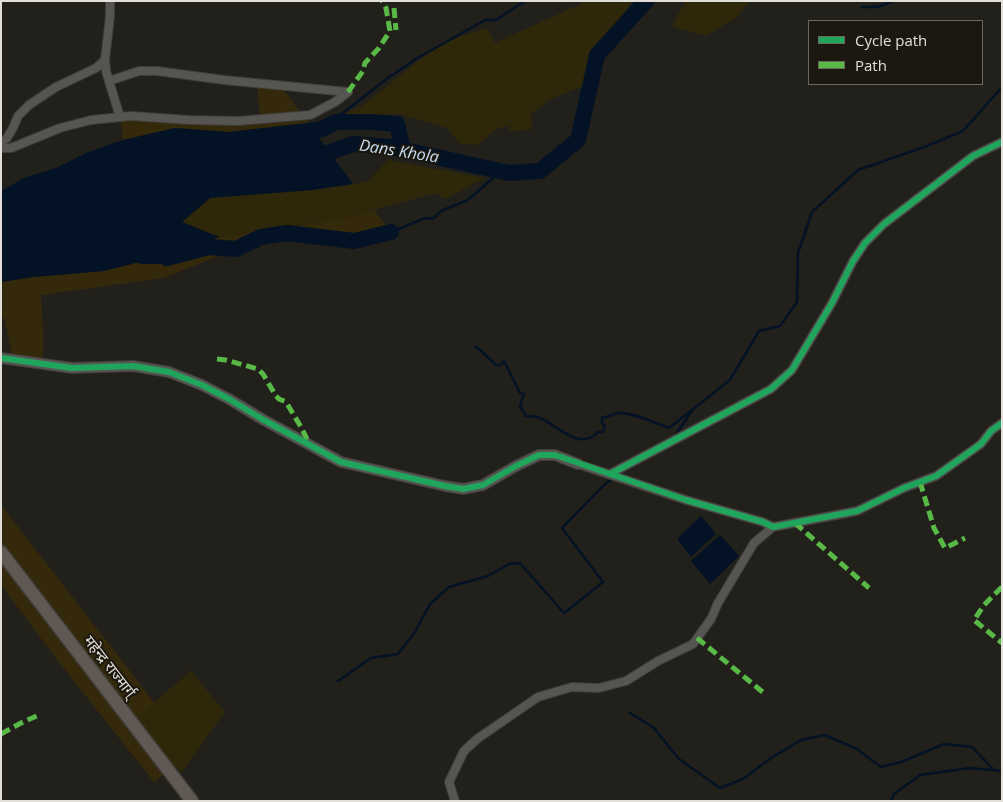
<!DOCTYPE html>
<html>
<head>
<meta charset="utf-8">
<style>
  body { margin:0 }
  #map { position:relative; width:1003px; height:802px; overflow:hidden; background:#22201b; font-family:"Open Sans",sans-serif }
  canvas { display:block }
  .frame { position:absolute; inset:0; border:2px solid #e2dfd8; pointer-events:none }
  .legend { position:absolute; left:808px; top:20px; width:175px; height:65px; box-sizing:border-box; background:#1c180f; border:1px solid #6b685f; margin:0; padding:6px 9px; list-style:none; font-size:15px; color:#e2dfd8 }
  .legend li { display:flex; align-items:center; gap:10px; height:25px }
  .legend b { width:25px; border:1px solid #6b685f }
</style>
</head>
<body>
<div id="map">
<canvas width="1003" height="802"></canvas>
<div class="frame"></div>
<ul class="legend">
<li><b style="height:6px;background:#20a55d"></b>Cycle path</li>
<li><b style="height:6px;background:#58b947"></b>Path</li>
</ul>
</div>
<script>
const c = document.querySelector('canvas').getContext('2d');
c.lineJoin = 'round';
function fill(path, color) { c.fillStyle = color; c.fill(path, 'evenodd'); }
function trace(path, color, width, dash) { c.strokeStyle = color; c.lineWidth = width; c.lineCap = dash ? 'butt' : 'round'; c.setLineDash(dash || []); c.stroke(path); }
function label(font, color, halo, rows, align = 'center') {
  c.font = font + ' "Open Sans","Noto Sans Devanagari",sans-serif'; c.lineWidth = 4; c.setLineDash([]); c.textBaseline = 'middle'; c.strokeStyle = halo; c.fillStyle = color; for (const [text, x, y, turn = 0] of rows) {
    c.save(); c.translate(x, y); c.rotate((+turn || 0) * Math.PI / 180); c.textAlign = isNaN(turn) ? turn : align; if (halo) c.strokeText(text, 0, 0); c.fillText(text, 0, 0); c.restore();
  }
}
fill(new Path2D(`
  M257,82H278L308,123L228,132L175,128L123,140L120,117L260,119Z
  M374,210L391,232L354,241L287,233L261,237L236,249L164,278L41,295L43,330V364L13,359L4,318H1V282L34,277L104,271L163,256L205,243L219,237L265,231L343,218Z
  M1,505L154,702L176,766L154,782L58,661L1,585Z`), '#34290b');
fill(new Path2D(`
  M587,1H632L595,56L588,84L551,99L531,114L532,129L510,132L509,125L495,130L478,145L460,144L447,128L400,114L335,117L362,106L441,43L487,28L495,43Z
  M685,1H750L737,17L706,36L672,26Z
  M388,160L485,178L445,199L436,193L343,218L265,231L219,237L182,222L210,198L312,190L367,182Z
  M191,671L225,712L181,773L138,716Z`), '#2f270a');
fill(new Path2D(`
  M308,123L353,184L312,190L210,198L182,222L219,237L205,243L163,256L104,271L34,277L1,282V191L26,177L56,168L88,152L123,140L175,128L228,132Z
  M701,516L716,534L691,557L677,539Z
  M720,535L739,556L710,584L691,561Z`), '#031225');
trace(new Path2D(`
  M862,7H877L894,1
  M322,129L388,78L416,59L485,20H496L525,1
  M391,232L423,219L434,218L441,211L468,200L501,171
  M475,347L478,348L496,365H501L504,361L520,393L524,394L520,406L526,416C531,416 538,417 542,419C546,420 549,423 552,425C567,434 583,448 598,432H603L605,426L602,423V418C608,417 613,414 618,413C632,412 655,423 669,428L730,380L759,331L780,326L797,302L798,253L812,212L858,170L927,146L963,131L1002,87
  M674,437L692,411
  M619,474L636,465
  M338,681L371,658L398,654L415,632L430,604L449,587L488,576L509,564L520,563L564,613L603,582L562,528L604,485L614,477
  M630,713L654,728L679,759L720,788L743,779L771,758L801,740L825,735L857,749L881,767L901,762L944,744L972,747L994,770
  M891,801L894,794L920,775L970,768L1002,771`), '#031225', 2.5);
trace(new Path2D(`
  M292,134L322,129L336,122H372L397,124L403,150
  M310,159L353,144L391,147L509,173L540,171L578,140L597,55L646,1
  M142,256H163L167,258L209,247L236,249L261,237L287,233L354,241L391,232`), '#031225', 16);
const minor = new Path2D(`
  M105,60L106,71L109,81L139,71H157L224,80L348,92
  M109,81L120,117
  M1,143L7,138L13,128L18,116L29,105L56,87L96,68L105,60L110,16V1
  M1,148H11L60,128L91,120L131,116L189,120L238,121L310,115L335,102L348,92
  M578,464L686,500L763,522L773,527L857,511L904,488L936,476L981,444L991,431L1002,423
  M610,474L771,389L792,370L832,303L853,261L865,243L884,224L973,156L1002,142
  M455,801L449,782L464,751L477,739L538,697L572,687L599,688L626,681L658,661L693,644L711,619L718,603L754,543L773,527`);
const tertiary = new Path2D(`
  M1,358L72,368L133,366L169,372L202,385L229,399L262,419L341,462L445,486L463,489L483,485L516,466L539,455H555L578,464`);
const trunk = new Path2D(`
  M1,552L192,801`);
trace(minor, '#3e3d38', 10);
trace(tertiary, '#3e3d38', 12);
trace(trunk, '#3e3d38', 15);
trace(minor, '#575552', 8);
trace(tertiary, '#575552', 10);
trace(trunk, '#605852', 12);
trace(new Path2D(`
  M394,8L396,30
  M348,92L363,71L365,63L379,48L390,31L386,8L382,1
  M217,359L226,360L258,369L263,374L276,396L279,399L286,402L301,427L307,439L311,442
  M920,482L934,528L945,548L965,538
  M795,523L869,588
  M1002,587L984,605L974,620L1002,643
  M697,638L765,694
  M1,734L21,723L41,714`), '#58b947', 5, [10, 5]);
trace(new Path2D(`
  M1,358L72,368L133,366L169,372L202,385L229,399L262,419L341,462L445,486L463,489L483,485L516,466L539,455H555L686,500L763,522L773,527L857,511L904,488L936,476L981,444L991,431L1002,423
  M610,474L771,389L792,370L832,303L853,261L865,243L884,224L973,156L1002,142`), '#20a55d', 6);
label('15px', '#e2dfd8', '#1c180f', [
  ["महेन्द्र राज्मार्ग्",109,667,52]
]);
label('italic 16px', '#c8e0f5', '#1c180f', [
  ["Dans Khola",399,152,9]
]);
</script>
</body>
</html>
